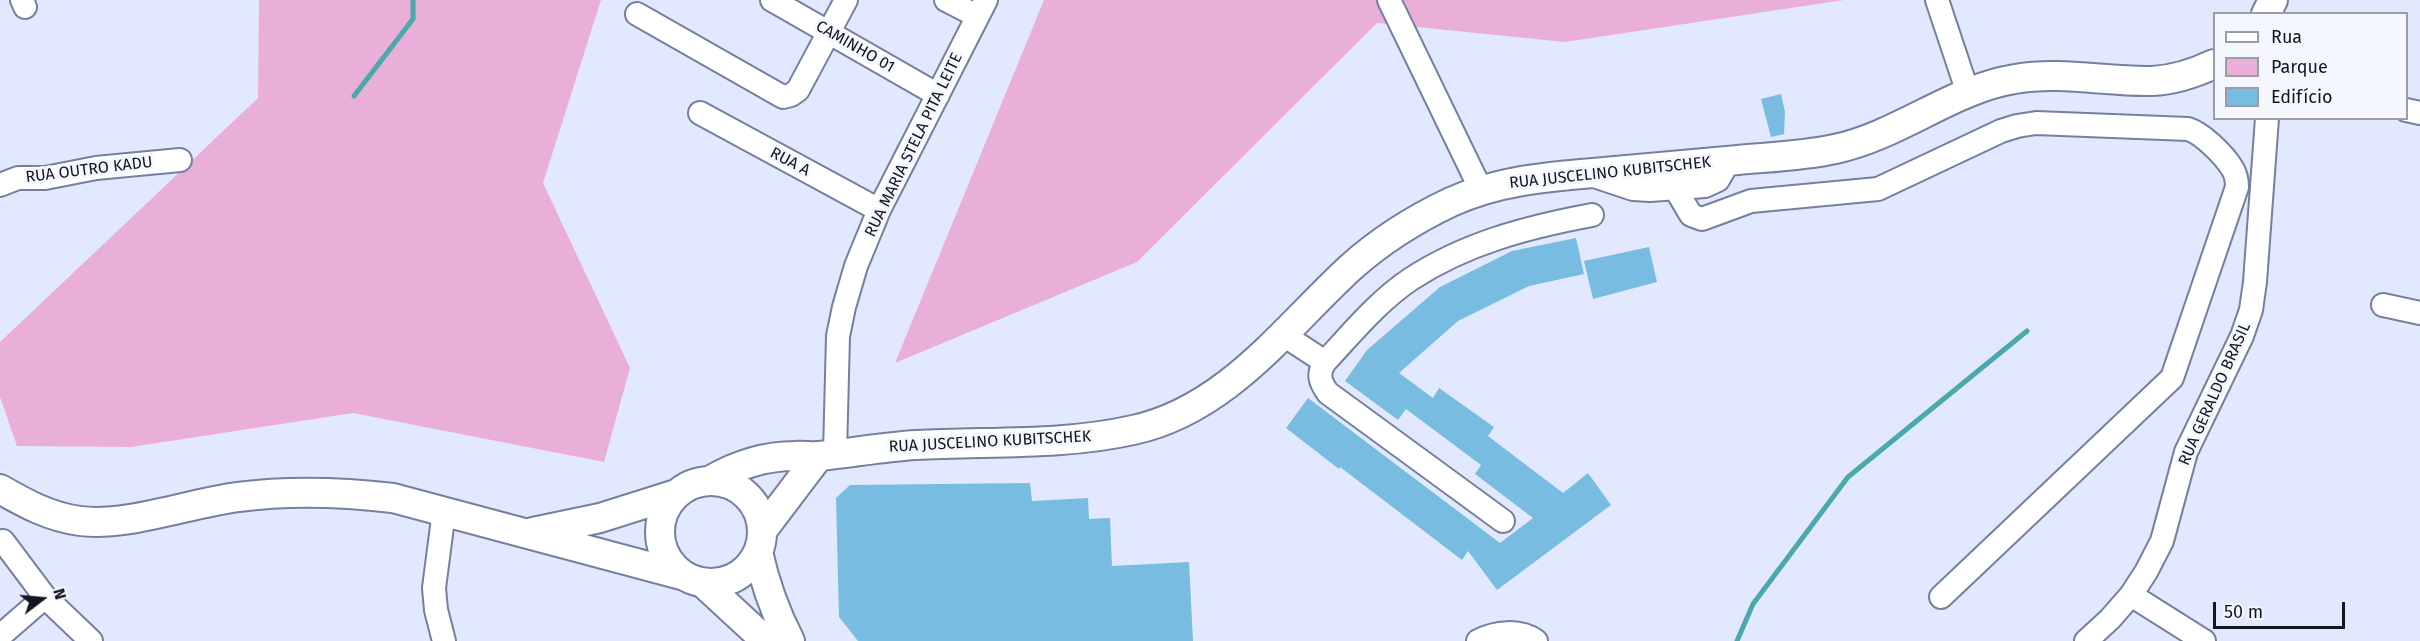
<!DOCTYPE html>
<html>
<head>
<meta charset="utf-8">
<style>
  body { margin:0 }
  #map { position:relative; width:2420px; height:641px; overflow:hidden; background:#e2e9fe; font-family:"Fira Sans",sans-serif }
  canvas { display:block }
  .legend { position:absolute; left:2213px; top:12px; width:195px; height:108px; box-sizing:border-box; background:#f4f7fe; border:2px solid #9a9da6; margin:0; padding:8px 10px; list-style:none; font-size:18px; color:#121621 }
  .legend li { display:flex; align-items:center; gap:12px; height:30px }
  .legend b { width:30px; border:2px solid #9a9da6 }
  .north { position:absolute; left:12px; top:569px; width:60px; height:60px; -webkit-text-stroke:4px #f4f7fe; paint-order:stroke; rotate:74deg; font-size:16px; font-weight:700; line-height:24px; text-align:center; color:#121621 }
  .north::after { content:''; display:block; margin:auto; width:21px; height:27px; background:#121621; clip-path:polygon(50% 0,100% 100%,50% 72%,0 100%) }
  .scale { position:absolute; left:2213px; top:602px; width:132px; height:27px; box-sizing:border-box; border:3px solid #121621; border-top:0; padding-left:8px; font-size:18px; line-height:21px; white-space:nowrap; color:#121621; -webkit-text-stroke:4px #f4f7fe; paint-order:stroke }
</style>
</head>
<body>
<div id="map">
<canvas width="2420" height="641"></canvas>
<ul class="legend">
<li><b style="height:8px;background:#fff"></b>Rua</li>
<li><b style="height:16px;background:#eaafd8"></b>Parque</li>
<li><b style="height:16px;background:#78bce2"></b>Edifício</li>
</ul>
<div class="north">N</div>
<div class="scale">50 m</div>
</div>
<script>
const c = document.querySelector('canvas').getContext('2d');
c.lineJoin = 'round';
function fill(path, color) { c.fillStyle = color; c.fill(path, 'evenodd'); }
function trace(path, color, width, dash) { c.strokeStyle = color; c.lineWidth = width; c.lineCap = dash ? 'butt' : 'round'; c.setLineDash(dash || []); c.stroke(path); }
function label(font, color, halo, rows, align = 'center') {
  c.font = font + ' "Fira Sans",sans-serif'; c.lineWidth = 6; c.setLineDash([]); c.textBaseline = 'middle'; c.strokeStyle = halo; c.fillStyle = color; for (const [text, x, y, turn = 0] of rows) {
    c.save(); c.translate(x, y); c.rotate((+turn || 0) * Math.PI / 180); c.textAlign = isNaN(turn) ? turn : align; if (halo) c.strokeText(text, 0, 0); c.fillText(text, 0, 0); c.restore();
  }
}
fill(new Path2D(`
  M259,0H601L543,183L630,368L604,462L353,413L131,447L17,446L0,397V342L258,98Z
  M1044,0H1844L1565,42L1377,23L1137,262L895,363Z`), '#eaafd8');
trace(new Path2D(`
  M354,96L413,19V0
  M1737,641L1753,604L1848,477L2027,331`), '#4ba8ac', 5);
fill(new Path2D(`
  M1781,94L1785,112L1784,134L1771,137L1761,99Z
  M1576,238L1584,274L1529,286L1458,321L1399,373L1433,398L1439,388L1494,427L1488,436L1563,493L1588,473L1611,505L1497,590L1468,551L1462,560L1340,467L1339,469L1286,428L1308,398L1500,543L1533,518L1475,474L1481,465L1406,409L1398,420L1345,381L1367,350L1440,287L1512,251Z
  M1649,247L1657,282L1593,299L1584,261Z
  M1030,483L1032,501L1088,498L1089,519L1110,518L1112,566L1189,562L1193,641H858L839,617L836,498L850,485Z`), '#78bce2');
const minor = new Path2D(`
  M22,0L25,7
  M772,0L938,95
  M946,0L977,16
  M1389,0L1481,190
  M1937,0L1968,93
  M637,14L783,97L791,95L798,90L846,0
  M2406,110L2420,113
  M700,113L879,210
  M1594,176L1633,189L1650,190L1705,186L1718,180L1729,161
  M0,185L18,178H45L96,168L180,160
  M1675,188L1691,215L1702,219L1751,201L1878,189L2001,131L2017,126L2036,123L2188,129C2202,133 2224,155 2232,168C2236,174 2237,180 2237,187L2172,378L1941,597
  M2383,305L2420,313
  M1282,334L1325,362C1352,333 1378,301 1411,279C1466,243 1528,227 1592,215
  M1325,362C1317,374 1320,382 1328,393L1503,521
  M835,453L838,336L844,307L856,266L879,210L986,0
  M3,541L45,597L91,641
  M2131,595L2204,641
  M0,636L45,597
  M444,641L436,610L434,588L444,511
  M1478,641C1495,632 1520,629 1536,641
  M2086,641L2110,619L2131,595L2146,572L2162,541L2186,452L2242,336L2251,310L2255,282L2267,118`);
const major = new Path2D(`
  M2266,14L2273,0
  M711,480C737,465 764,456 795,456C803,455 811,457 819,456C851,453 883,447 916,445C988,441 1062,446 1133,430C1226,410 1284,329 1350,268C1380,241 1415,219 1451,202C1497,181 1545,177 1593,173C1642,169 1690,164 1738,160C1771,157 1803,156 1835,149C1900,135 1952,89 2015,79C2061,71 2106,82 2152,81C2174,80 2195,73 2214,64
  M660 532a51 51 0 1 1 102 0a51 51 0 1 1-102 0Z
  M0,489C26,504 50,517 80,521C127,527 190,503 238,497C290,490 342,492 393,498L685,576
  M762,531L818,457
  M533,532L600,518L676,494
  M758,552C765,584 775,612 790,641
  M702,582L766,641`);
trace(minor, '#74809e', 26);
trace(major, '#74809e', 32);
trace(minor, '#fff', 22);
trace(major, '#fff', 28);
label('16px', '#121621', '#f4f7fe', [
  ["CAMINHO 01",855,47,30],
  ["RUA MARIA STELA PITA LEITE",914,145,-64],
  ["RUA A",790,162,28],
  ["RUA OUTRO KADU",89,170,-7],
  ["RUA JUSCELINO KUBITSCHEK",1610,173,-6],
  ["RUA GERALDO BRASIL",2215,394,-66],
  ["RUA JUSCELINO KUBITSCHEK",990,442,-3]
]);
</script>
</body>
</html>
